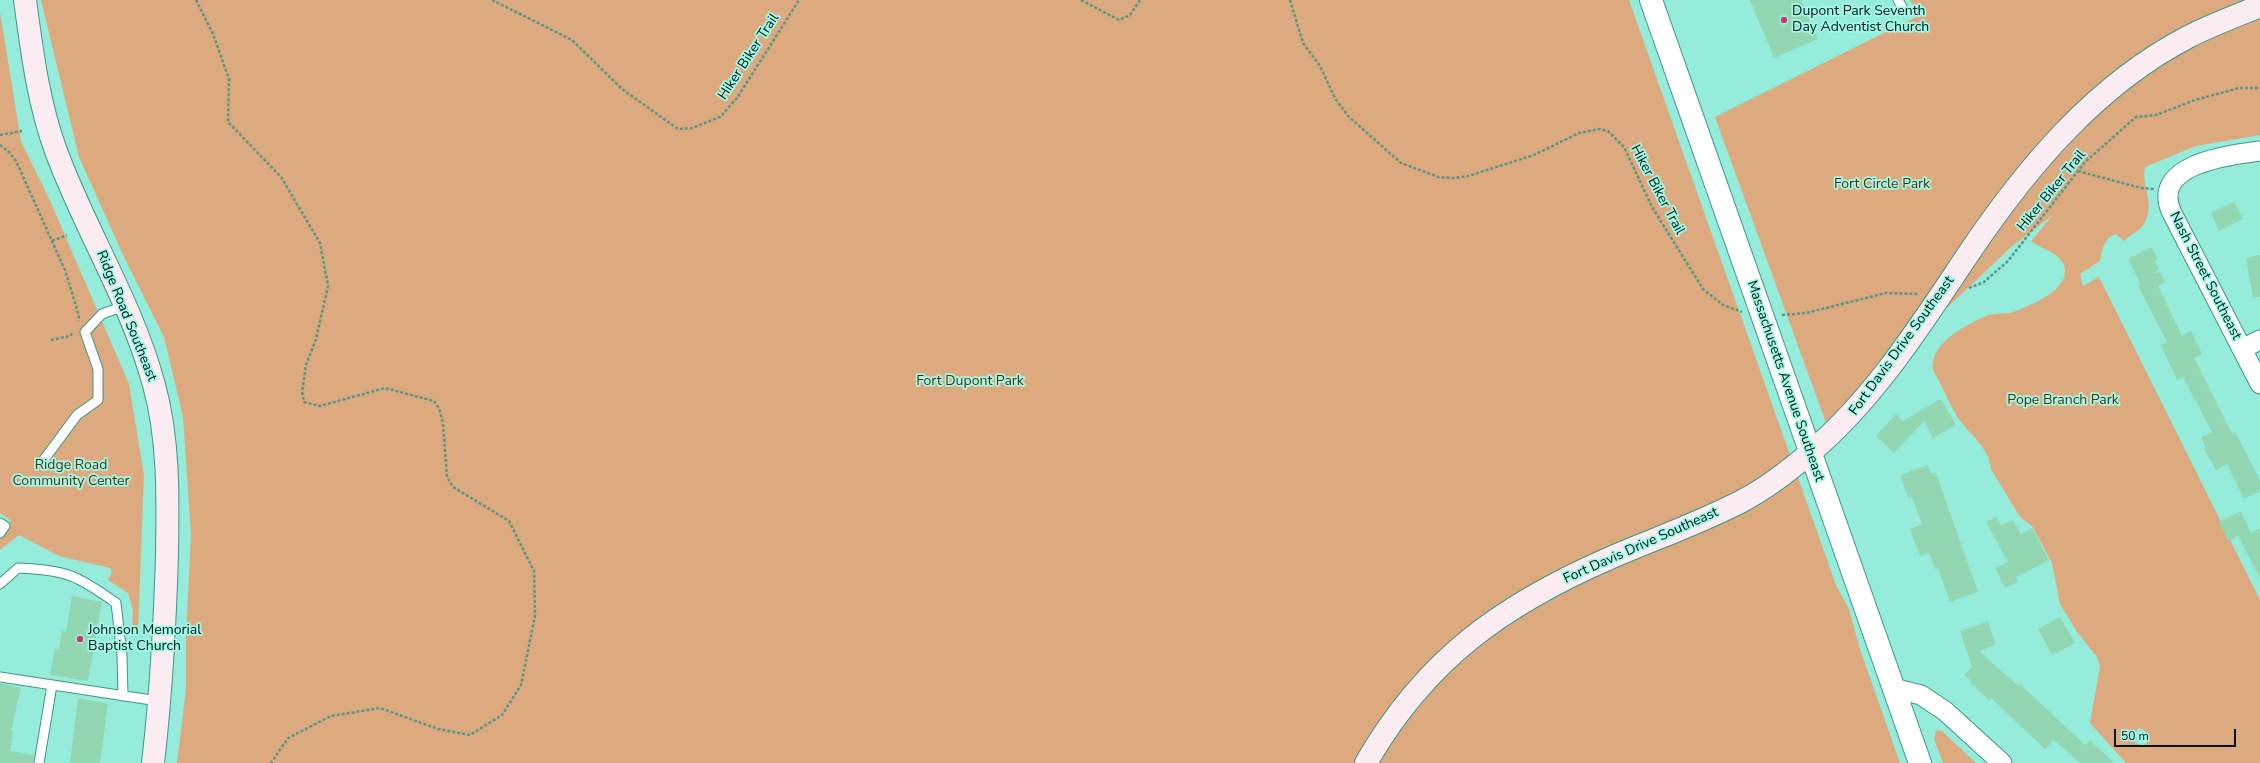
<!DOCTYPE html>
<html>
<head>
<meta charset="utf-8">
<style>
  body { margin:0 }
  #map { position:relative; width:2260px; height:763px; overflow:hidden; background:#96ecdb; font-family:"Nunito Sans",sans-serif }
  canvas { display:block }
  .scale { position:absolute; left:2114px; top:729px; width:122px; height:18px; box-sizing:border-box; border:2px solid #001713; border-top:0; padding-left:5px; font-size:12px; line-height:14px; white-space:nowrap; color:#001713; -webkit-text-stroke:3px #a3f9e8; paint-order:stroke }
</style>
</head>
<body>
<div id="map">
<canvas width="2260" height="763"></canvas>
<div class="scale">50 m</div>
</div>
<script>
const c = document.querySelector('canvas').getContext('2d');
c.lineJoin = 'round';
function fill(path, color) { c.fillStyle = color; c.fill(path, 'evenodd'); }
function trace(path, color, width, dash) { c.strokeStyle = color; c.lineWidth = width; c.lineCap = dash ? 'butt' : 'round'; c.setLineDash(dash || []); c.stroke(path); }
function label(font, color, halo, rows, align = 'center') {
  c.font = font + ' "Nunito Sans",sans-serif'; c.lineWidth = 3.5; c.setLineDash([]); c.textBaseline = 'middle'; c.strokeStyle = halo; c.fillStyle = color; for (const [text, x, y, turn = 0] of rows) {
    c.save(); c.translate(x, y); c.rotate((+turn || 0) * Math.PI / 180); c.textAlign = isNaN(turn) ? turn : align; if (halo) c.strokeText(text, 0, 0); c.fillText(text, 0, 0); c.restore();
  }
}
fill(new Path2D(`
  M41,0H1629L1836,585L1849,609L1860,649L1900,763H177L186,689V633L191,535L183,417L164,337L124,257L79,157Z
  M1910,0H2260V135L2196,146L2145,167C2141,190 2157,204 2143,225C2139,232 2130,234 2124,241L2116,234C2104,237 2102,250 2100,261L2080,274L2083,286L2099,277L2260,600V763H2126L2090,723L2100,666L2097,657L2077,632L2060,604L2052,563L2032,526L2020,517L1991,469C1989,446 1968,434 1957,416C1950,405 1945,393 1939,381C1936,374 1931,370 1933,362C1937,339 1967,325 1986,316C1992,313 2003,314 2010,313C2028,307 2080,287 2061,260C2054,251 2040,248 2031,241L2053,215L2011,247L1826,423L1715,117L1916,17L1918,15ZM2139,728L2144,730L2149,740L2143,746L2134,742L2132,736Z
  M0,12L21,141L52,205L129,384L144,475L138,631L132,627L133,610L128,593L108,580L112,572L110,568L59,556L19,535L0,550V535L11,521L0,513Z
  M1936,730L1942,731L1976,763H1943L1934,739Z`), '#ddaa7f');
fill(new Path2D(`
  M1750,0H1801L1818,39L1774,58Z
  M2234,202L2243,219L2219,231L2211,213Z
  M2152,247L2158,259L2155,261L2159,269L2153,273L2160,272L2165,282L2158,286L2182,336L2191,331L2202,354L2194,358L2232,434L2235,432L2260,480V491L2244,499L2227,464L2216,470L2204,449L2206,448L2201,437L2212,432L2183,377L2177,380L2161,345L2167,342L2138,286L2141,285L2128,259Z
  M2260,255V297L2253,298L2246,258Z
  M1941,399L1956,425L1933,438L1924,421L1894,453L1876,436L1896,414L1903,421Z
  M1928,465L1931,474L1936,473L1978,592L1950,602L1938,568L1935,569L1929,553L1920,556L1910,529L1922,524L1912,497L1909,499L1900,475Z
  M2241,511L2251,533L2260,529V578L2238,536L2228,541L2219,522Z
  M1997,517L2001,525L2013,520L2021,534L2032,528L2049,560L2016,577L2018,582L2005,588L1995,568L2008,562L1986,522Z
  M72,596L102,602L88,681L50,675L55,648L59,649L62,631L66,632Z
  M2060,617L2075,643L2052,655L2038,629Z
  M1988,621L1996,645L1979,651L2018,686L2020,684L2085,745L2090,740L2114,763H2080L2054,740L2045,749L1991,698L1989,700L1970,683L1971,681L1964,675L1972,667L1960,631Z
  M0,683L21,688L11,731H13L10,751L34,755L33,763H0Z
  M78,698L108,704L100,763H70Z`), '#92d6b2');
const service = new Path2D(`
  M1898,0L1902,7
  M43,461L77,415L98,400V369L85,332L102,314L124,306
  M0,523L5,526L0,533
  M0,584L18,568C66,570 77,575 116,603L122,655L123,696
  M0,677L158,701
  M39,763L52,685`);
const minor = new Path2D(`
  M2260,151C2229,155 2149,164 2172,213L2260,384
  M2242,349L2260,340
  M1893,688L1921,695L1945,711L2002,763`);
const tertiary = new Path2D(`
  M1651,0L1920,763`);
const secondary = new Path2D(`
  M25,0C32,51 38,102 56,151C85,230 132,303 154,385C169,439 168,497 167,554C165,623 161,694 153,763
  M1366,763C1425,660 1502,605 1610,558C1654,539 1700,523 1742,501C1767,488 1790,470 1811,452C1877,396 1923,321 1971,250C2028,166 2096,85 2188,37C2211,25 2236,16 2260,6`);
trace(service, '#3e9687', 11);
trace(minor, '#3e9687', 21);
trace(tertiary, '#3e9687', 24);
trace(secondary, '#3e9687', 24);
trace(new Path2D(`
  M196,0L213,34L229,79L228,122L281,177L320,243L328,286L316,339L306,365L302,392L304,402L320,406L385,388L434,401L439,408L443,423L447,477L453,487L509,521L534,571L535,616L521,685L502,715L470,735L438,729L380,708L331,716L288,738L271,763
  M492,0L572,40L622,89L678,129L692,128L720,117L737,98L799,0
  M1081,0L1119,20L1130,15L1140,0
  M1290,0L1303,43L1320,66L1335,98L1348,116L1401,163L1417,169L1438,177L1453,178L1468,176L1534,155L1579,133L1599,129L1608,131L1624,147L1652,207L1703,289L1723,305L1742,312
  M0,135L22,131
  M0,145L9,152L16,161L65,270L79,316L78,321
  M2078,171L2141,188L2154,189
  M52,241L67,235
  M1969,288L1984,282L2008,261L2085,162L2136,117L2156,115L2195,100L2239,88H2260
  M1782,315L1806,313L1886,293L1919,294
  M51,340L70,336L73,332`), '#599589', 2.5, [3, 2]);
trace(service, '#fff', 9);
trace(minor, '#fff', 19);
trace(tertiary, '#fff', 22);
trace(secondary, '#fbecf1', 22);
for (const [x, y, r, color] of [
  [1784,20,4,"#c53a71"],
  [80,639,4,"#c53a71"]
]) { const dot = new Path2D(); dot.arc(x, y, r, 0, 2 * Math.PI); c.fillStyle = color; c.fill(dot); trace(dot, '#a3f9e8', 1.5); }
label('14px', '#001713', '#a3f9e8', [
  ["Dupont Park Seventh",1792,12],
  ["Day Adventist Church",1792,28],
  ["Johnson Memorial",88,631],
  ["Baptist Church",88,647]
], 'left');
label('14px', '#001713', '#a3f9e8', [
  ["Hiker Biker Trail",749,57,-57],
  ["Hiker Biker Trail",1657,190,62],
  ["Hiker Biker Trail",2052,191,-51],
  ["Nash Street Southeast",2205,276,63],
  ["Ridge Road Southeast",126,316,68],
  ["Fort Davis Drive Southeast",1902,346,-54],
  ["Massachusetts Avenue Southeast",1785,381,71],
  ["Fort Davis Drive Southeast",1641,546,-24]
]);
label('14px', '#522f0c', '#a3f9e8', [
  ["Fort Circle Park",1882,185],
  ["Fort Dupont Park",970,382],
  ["Pope Branch Park",2063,401],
  ["Ridge Road",71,466],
  ["Community Center",71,482]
]);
</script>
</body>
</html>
